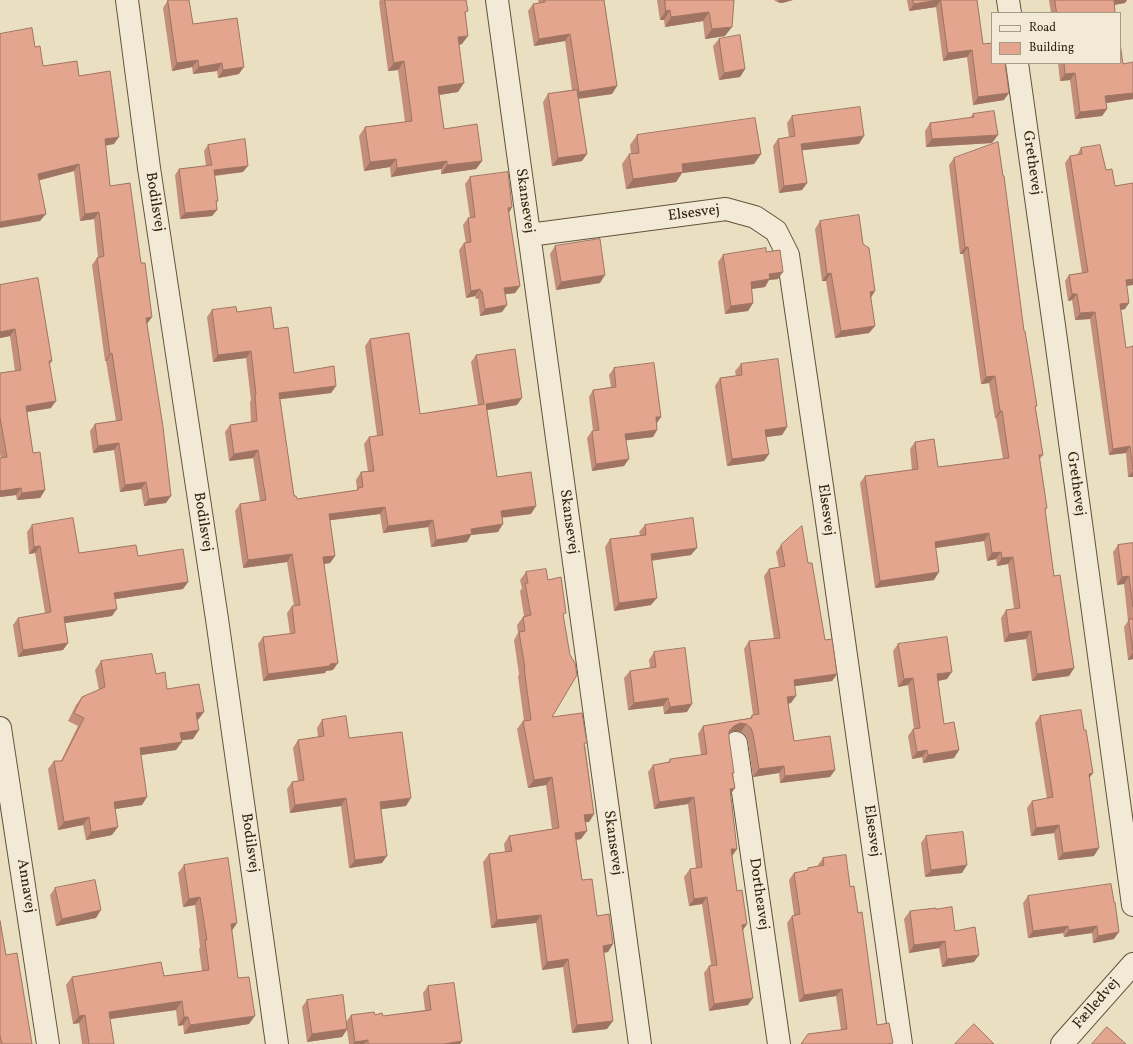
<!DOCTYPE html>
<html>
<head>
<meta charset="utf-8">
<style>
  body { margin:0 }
  #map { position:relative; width:1133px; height:1044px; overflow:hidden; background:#ebdfc1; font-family:Vollkorn,serif }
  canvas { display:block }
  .legend { position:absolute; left:991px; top:12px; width:130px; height:52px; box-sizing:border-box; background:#f2ead7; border:1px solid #a69b86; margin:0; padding:5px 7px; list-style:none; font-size:12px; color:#35240d }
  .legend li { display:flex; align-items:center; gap:8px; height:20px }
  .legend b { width:20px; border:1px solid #a69b86 }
</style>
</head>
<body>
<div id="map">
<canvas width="1133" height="1044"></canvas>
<ul class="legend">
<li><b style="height:5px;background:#f2ead7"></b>Road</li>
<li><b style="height:11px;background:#e3a58e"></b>Building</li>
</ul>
</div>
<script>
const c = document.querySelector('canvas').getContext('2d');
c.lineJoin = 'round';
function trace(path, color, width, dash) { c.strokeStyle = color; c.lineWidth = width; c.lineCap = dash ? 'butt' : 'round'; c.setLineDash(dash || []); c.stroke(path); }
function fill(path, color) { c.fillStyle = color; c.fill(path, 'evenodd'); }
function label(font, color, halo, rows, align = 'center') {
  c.font = font + ' Vollkorn,serif'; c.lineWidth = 3; c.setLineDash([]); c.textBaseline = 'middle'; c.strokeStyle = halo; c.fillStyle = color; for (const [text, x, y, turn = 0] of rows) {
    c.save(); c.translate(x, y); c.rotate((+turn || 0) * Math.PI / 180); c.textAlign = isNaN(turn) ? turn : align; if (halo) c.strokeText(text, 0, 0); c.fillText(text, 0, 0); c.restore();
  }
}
const minor = new Path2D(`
  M127,0L149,168L217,619L277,1044
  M497,0L640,1044
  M1008,0L1010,13
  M1017,63L1057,347L1133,905
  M529,235L726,209L755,217L776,231L788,255L824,500L901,1044
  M0,728L48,1044
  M736,743L779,1044`);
const tertiary = new Path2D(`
  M1062,1044L1133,964`);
trace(minor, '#62533a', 24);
trace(tertiary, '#62533a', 24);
trace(minor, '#f2ead7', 22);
trace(tertiary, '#f2ead7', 22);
fill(new Path2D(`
  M168,0L193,24L239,74L218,78L217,71L193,74L192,67L172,71L163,8Z
  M380,0H466V14L462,44L459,45L458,92L439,95L444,129L482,161L476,169L441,174V169L391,177L390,167L364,171L359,136L365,127L405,122L398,70L388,71L379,2Z
  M538,0H604L617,86L612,94L579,99L582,161L552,166L543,102L548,94L572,90L565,41L534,46L528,11L533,4L539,3Z
  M657,0H734L725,36L705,39L703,21L665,27L664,20H660Z
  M774,0H793L782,3L777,2Z
  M907,0H977L983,44L1004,100L973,105L967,57L943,61L936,7L909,11Z
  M1049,0H1127L1125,3L1114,5L1115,13H1051Z
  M719,39L745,69L740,77L719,80L713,46Z
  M35,47L43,66L79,76L114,144L105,146L110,186L147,323L166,503L144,506L141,489L120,492L114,450L93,453L90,431L95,424L116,421L106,361H105L92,265L97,258L98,257L94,219L80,221L74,171L39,180L40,221Z
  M1133,62V99L1106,103L1107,109L1102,116L1075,119L1070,80L1060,81L1058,63H1120L1123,64Z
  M973,114L992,143L926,147L925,131L930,123L970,118Z
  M792,116L859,144L802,150L807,183L802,190L779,193L773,146L778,139L789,137L787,123Z
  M637,135L761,154L754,164L682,173L676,182L626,189L622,164L629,154H631L630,145Z
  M208,145L243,172L215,176L217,210L212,216L180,219L175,175L179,169L206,166L204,151Z
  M1081,148L1106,170L1115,186L1133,183V285L1127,286L1125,309L1120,310L1126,348L1133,347V477H1128L1126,453L1109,455L1090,319L1075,320L1072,300L1068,301L1065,281L1069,275L1082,273L1065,163L1070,156L1077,155Z
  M954,158L1024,331L1043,455L1040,459L1047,508L1045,511L1054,576L1074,668L1069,676L1032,681L1026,639L1004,642L1001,618L1006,610L1014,609L1008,564L997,566L996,559L987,561L984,541L935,548L934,580L875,588L860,483L865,476L912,470L910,449L915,442L938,467L1003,459L996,418H995L989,383L981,384L963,254H960L949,165Z
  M470,177L512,207L509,213L520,286L515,293L505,294L502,312L480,316L478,298L476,299L475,296L466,298L459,250L464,243H466L463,225L468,218H470L465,184Z
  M820,221L863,244L875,291L871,298L875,326L869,333L835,338L826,281H822L815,229Z
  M555,246L600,283L556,290L550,254Z
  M766,252L778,279L769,280L765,287L751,289L753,303L748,311L725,314L718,262L723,255Z
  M0,285L52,361L50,364L51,408L27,412L33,453L45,490L40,498L17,500L16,495L0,497V458H1L0,454V373L15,371L10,336L0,338Z
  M212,310L237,312L274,329L294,373L336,386L331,393L280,399L294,496L297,499L357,490V489L356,480L361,472H368L364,444L369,437L377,436L365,346L370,339L420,414L478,405L471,362L476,355L517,405L487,410L497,477L531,514L502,518L498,532L471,535L467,542L431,547L428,527L383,533L380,514L330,520L335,556L330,563L324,564L333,670L326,671L325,673L263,681L258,644L263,637L290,634L287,613L292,606H294L287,562L243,568L235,511L240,504L260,501L253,458L229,461L225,432L230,425L251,422L250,402L251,400L246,358L213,362L207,317Z
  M741,364L787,427L782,435L766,437L769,454L764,461L727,466L715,386L720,378L736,376L735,371Z
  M614,368L661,417L657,423V430L653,437L626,440L624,466L592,471L587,438L592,431H593L589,397L593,390L611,387L609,375Z
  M32,525L79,553L138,556L188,582L183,589L115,599L112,616L65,623L68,643L63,650L18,657L13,625L18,618L45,613L35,553L29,554L27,532Z
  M645,525L691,555L651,561V605L614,611L605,547L610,539L640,535L639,532Z
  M1133,543V659L1128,660L1124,627L1128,621L1124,584L1117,585L1113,552L1118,545Z
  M781,545L808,563L825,640L837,674L832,681L795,686L791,703L788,704L794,741L835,770L830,777L780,783L779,773L753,777L748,741L746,736L741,732L735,731L729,733V738L735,788L730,794L737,849L732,856L737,891L747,924L743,930L748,1005L709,1011L704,973L709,966L711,965L702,904L689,906L684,877L690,869L696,868L688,804L654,809L648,772L653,765L668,762L670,759L701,755L698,734L703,726L750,718L752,715H753L744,649L749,641L774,639L764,576L769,569L779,567L776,552Z
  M526,572L548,580L564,617L552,717L585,745L594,814L589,822H585L581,839L576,840L582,880L597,916L613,944L608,952L604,953L607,1029L572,1033L563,967L542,970L536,923L491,928L483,862L489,854L505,852L504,844L509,836L552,829L546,785L528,788L517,729L523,721H524L518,676L519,674L514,640L518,633L517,625L523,617L524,616L520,591L522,588L520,580Z
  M898,644L947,679L938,681L944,724L959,750L954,758L923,763L922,757L912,759L908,736L913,729H914L908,685L898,687L893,651Z
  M654,652L687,712L664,714L663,706L628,710L624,678L630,671L650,668L649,660Z
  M101,661L156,674L167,689L198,720H197L193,739L182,740L176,750L141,755L142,805L115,809L112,835L86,840L83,825L58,830L48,769L54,761H61L78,726L68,721L76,705L82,697L99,690L95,670Z
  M1040,716L1084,730L1093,773L1089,778L1094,856L1058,860L1054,833L1031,836L1027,808L1032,801L1047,799L1035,723Z
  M322,720L349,738L406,806L381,809L382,863L349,868L341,806L290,813L287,789L292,782L298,781L293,748L298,740L318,737L317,728Z
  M926,836L962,873L925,877L921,843Z
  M823,858L850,887L858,913L877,1025L892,1044H801L808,1034L841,1030L836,996L799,1002L787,923L792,916L794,915L789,880L794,873L806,871L808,868L818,866V865Z
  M184,865L237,923L232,930L238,978L249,1024L184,1034L183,1025L178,1026L176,1010L110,1019L114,1044H82L79,1023L73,1024L66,985L72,977L164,976L202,971L199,949L200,947L195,905L183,907L178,873Z
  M55,888L96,918L56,926L50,895Z
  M1028,896L1114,902V939L1093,943L1092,933L1064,937L1063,933L1028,938L1023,903Z
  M936,909L955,931L974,962L942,967L939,948L909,953L904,919L910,911Z
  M0,921L6,955L32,1044H0Z
  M428,986L462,1041L460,1044H349L347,1030L342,1037L307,1042L302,1007L307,1000L346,1022L351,1015L383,1016L425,1010L423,993Z`), '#c38e7a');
fill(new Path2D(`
  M779,0H793L782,3L777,2Z
  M938,0H941L936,7L909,11L914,4Z
  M1112,0H1127L1125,3L1108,6Z
  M670,10L664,20H660L666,11Z
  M709,12L703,21L665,27L671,17Z
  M732,27L725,36L705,39L712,29Z
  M570,34L565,41L534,46L539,39Z
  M468,36L462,44L452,46L458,37Z
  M972,50L967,57L943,61L948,53Z
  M198,60L192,67L172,71L177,63Z
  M404,61L398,70L388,71L394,63Z
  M222,63L217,71L193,74L199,67Z
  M244,67L239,74L218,78L223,70Z
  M745,69L740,77L719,80L724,73Z
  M1075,73L1070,80L1060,81L1065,74Z
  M464,83L458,92L432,96L438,87Z
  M617,86L612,94L574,99L579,92Z
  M1009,93L1004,100L973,105L978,97Z
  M1133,93V99L1100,104L1105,96Z
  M1107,109L1102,116L1075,119L1080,112Z
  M998,135L992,143L926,147L932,139Z
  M864,136L859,144L796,151L801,144Z
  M119,137L114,144L100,146L105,139Z
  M587,154L582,161L552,166L558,158Z
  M761,154L754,164L682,173L676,182L626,189L633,179L682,164Z
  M396,159L390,167L364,171L370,162Z
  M447,161L441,169L391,177L397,168Z
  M482,161L476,169L441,174L447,165Z
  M79,164L74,171L33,182L38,174Z
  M248,166L243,172L209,176L214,170Z
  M807,183L802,190L779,193L784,186Z
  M512,207L508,214V208Z
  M217,210L212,216L180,219L185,213Z
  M99,212L94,219L80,221L85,214Z
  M46,214L40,221L0,228V222Z
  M965,247H968L963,254H960Z
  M783,272L778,279L769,280L765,287L745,290L751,282L769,274Z
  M831,273L826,281H822L827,274Z
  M605,275L600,283L556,290L561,282Z
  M1133,279V285L1122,286L1126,280Z
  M520,286L515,293L500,295L504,288Z
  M480,289L475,296L466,298L471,291Z
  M482,291L478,298L476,299L481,292Z
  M875,291L870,298V292Z
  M1072,294H1077L1072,300L1068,301Z
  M753,303L748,311L725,314L731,306Z
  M1129,303L1125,309L1115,311L1120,304Z
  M507,305L502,312L480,316L485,309Z
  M1095,312L1090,319L1075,320L1080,313Z
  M152,317L147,324L146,318Z
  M875,326L869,333L835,338L841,331Z
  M15,329L10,336L0,338V332Z
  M251,351L246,358L213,362L218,355Z
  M112,353L106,361H105L110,354Z
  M995,376L989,383L981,384L986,377Z
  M336,386L331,393L274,400L279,393Z
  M522,398L517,405L481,411L486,404Z
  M56,401L51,408L21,413L26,406Z
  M1000,411H1002L996,418H995Z
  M656,417H661L656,424Z
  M787,427L782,435L760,438L765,430Z
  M657,430L653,437L621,441L625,434Z
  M119,443L114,450L93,453L98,446Z
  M1130,446L1126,453L1109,455L1113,449Z
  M258,450L253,458L229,461L234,454Z
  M769,454L764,461L727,466L732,459Z
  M629,459L624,466L592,471L596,464Z
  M1133,471V477H1128Z
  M146,482L141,489L120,492L125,485Z
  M21,488L16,495L0,497V491Z
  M45,490L40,498L17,500L22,493Z
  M171,496L166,503L144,506L149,499Z
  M536,506L531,514L496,518L501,511Z
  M385,507L380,514L324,521L329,514Z
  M433,520L428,527L383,533L388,526Z
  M503,524L498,532L471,535L467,542L431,547L436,540L471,529Z
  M989,533L984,541L929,549L935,542Z
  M40,546L35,553L29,554L34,547Z
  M697,548L691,555L645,561L651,554Z
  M1001,552L996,559L987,561L992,553Z
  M292,554L287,562L243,568L248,560Z
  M335,556L330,563L318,565L323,557Z
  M1013,557L1008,564L997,566L1002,558Z
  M939,572L934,580L875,588L880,581Z
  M1129,576L1124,584L1117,585L1122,577Z
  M188,582L183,589L109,600L114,593Z
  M657,598L651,605L614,611L619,603Z
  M117,609L112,616L59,624L64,617Z
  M1031,631L1026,639L1004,642L1009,634Z
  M68,643L63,650L18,657L23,650Z
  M1133,652V659L1128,660Z
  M338,663L333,670L326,671L325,673L263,681L268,674Z
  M1074,668L1069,676L1032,681L1037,674Z
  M952,672L947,679L932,682L937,674Z
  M837,674L832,681L789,687L794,680Z
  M913,678L908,685L898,687L904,679Z
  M796,696L791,703L782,704L787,697Z
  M668,698L663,706L628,710L634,703Z
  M692,704L687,712L664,714L670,707Z
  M204,712L198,720L190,722L196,713Z
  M740,723L746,724L741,732L735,731L729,733L734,726Z
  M199,730L193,739L175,741L180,733Z
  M182,742L176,750L134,756L140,748Z
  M927,750L922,757L912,759L917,752Z
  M959,750L954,758L923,763L928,755Z
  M784,766L779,773L753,777L759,769Z
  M835,770L830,777L780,783L785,776Z
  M1093,773L1088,780L1089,774Z
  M552,777L546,785L528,788L534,780Z
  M735,788L730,795V789Z
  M147,797L142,805L108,810L114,802Z
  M694,797L688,804L654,809L659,802Z
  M346,798L341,806L290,813L295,805Z
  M411,798L406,806L375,810L380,802Z
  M594,814L589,822L579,823L584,815Z
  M89,817L83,825L58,830L64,822Z
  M1059,825L1054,833L1031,836L1036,828Z
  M118,827L112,835L86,840L91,832Z
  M587,831L581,839L569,841L575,833Z
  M1099,848L1094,856L1058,860L1063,853Z
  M731,849H737L732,856Z
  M387,856L382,863L349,868L355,860Z
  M967,865L962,873L925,877L931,870Z
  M200,897L195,905L183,907L189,899Z
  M707,897L702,904L689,906L694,899Z
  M101,910L96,918L56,926L62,919Z
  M541,915L536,923L491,928L497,920Z
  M237,923L231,932V924Z
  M747,924L742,931V925Z
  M1068,926L1063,933L1028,938L1033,931Z
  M1097,926L1092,933L1064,937L1069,930Z
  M1119,932L1114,939L1093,943L1098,936Z
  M945,941L939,948L909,953L914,945Z
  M613,944L608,952L597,953L603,946Z
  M979,955L974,962L942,967L947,959Z
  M568,959L563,967L542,970L547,962Z
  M842,989L836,996L799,1002L804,995Z
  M753,998L748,1005L709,1011L714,1004Z
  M182,1001L176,1010L103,1020L109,1012Z
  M85,1015L79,1023L73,1024L79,1016Z
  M255,1016L249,1024L184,1034L190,1025Z
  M184,1017H188L183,1025L178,1026Z
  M613,1021L607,1029L572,1033L577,1025Z
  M347,1029L342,1037L307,1042L312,1034Z
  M368,1040L364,1044H353L355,1042Z
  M462,1041L460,1044H444Z`), '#9f7463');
const building = new Path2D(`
  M168,0H189L193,24L237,18L244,67L223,70L222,63L199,67L198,60L177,63Z
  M385,0H466L468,11L465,12L468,36L458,37L464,83L438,87L444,129L477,124L482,161L447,165V161L397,168L396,159L370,162L365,127L412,121L404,61L394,63Z
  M544,0H604L617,86L579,92L570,34L539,39L533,4L545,2Z
  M665,0H734L732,27L712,29L709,12L671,17L670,10L666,11Z
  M913,0H938L914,4Z
  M941,0H977L983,44L992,43V63H1005L1009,93L978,97L972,50L948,53Z
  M1055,0H1114L1115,13H1057Z
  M32,28L35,47L40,46L43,66L77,61L79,76L110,71L119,137L105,139L110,186L130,183L141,263H145L152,317L146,318L163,427L171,496L149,499L146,482L125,485L119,443L98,446L95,424L122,420L112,353L110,354L97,258L104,256L99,212L85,214L79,164L38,174L46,214L0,222V34Z
  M740,35L745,69L724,73L719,39Z
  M1120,43L1123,64L1133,62V93L1105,96L1107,109L1080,112L1075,73L1065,74L1064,63H1120Z
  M577,90L587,154L558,158L548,94Z
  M860,107L864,136L801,144L807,183L784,186L778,139L795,136L792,116Z
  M994,111L998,135L932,139L930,123L974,117L973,114Z
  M755,118L761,154L682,164L683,172L633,179L629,154L639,153L637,135Z
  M245,139L248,166L214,170L218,201H216L217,210L185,213L179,169L212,165L208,145Z
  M998,142L1003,176H1004L1024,331H1025L1037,406H1035L1043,455H1039L1047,508L1045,509L1054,576L1060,575L1074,668L1037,674L1031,631L1009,634L1006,610L1020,608L1013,557L1002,558L1001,552L992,553L989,533L935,542L939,572L880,581L865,476L918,469L915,442L934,439L938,467L1009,458L1002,411H1000L995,376L986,377L968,247H965L954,158Z
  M1100,145L1106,170L1112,169L1115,186L1133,183V279L1126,280L1129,303L1120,304L1126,348L1133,346V470L1130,446L1113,449L1095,312L1080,313L1077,294H1072L1069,275L1088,272L1070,156L1082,154L1081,148Z
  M508,172L512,207L508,208L520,286L504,288L507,305L485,309L482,291L481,292L480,289L471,291L464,243L471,242L468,218L475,217L470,177Z
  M859,215L863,244L869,248L875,291L870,292L875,326L841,331L831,273L827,274L820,221Z
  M600,239L605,275L561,282L555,246Z
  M766,248V252L780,250L783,272L769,274L770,279L751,282L753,303L731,306L723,255Z
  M38,278L52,361H49L56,401L26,406L33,453L40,452L45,490L22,493L21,488L0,491V458L7,457L0,417V373L21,370L15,329L0,332V285Z
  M236,307L237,312L271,307L274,329L288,327L294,373L334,366L336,386L279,393L294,496H296L297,499L358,490V488L363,487L361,472L374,471L369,437L383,435L370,339L409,333L420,414L484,404L476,355L515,349L522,398L486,404L497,477L531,472L536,506L501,511L503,524L471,529L472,534L436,540L433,520L388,526L385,507L329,514L335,556L323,557L338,663L330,664V666L268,674L263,637L295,633L292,606L300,605L292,554L248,560L240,504L266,500L258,450L234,454L230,425L257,421L255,395L256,394L251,351L218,355L212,310Z
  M778,359L787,427L765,430L769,454L732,459L720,378L742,375L741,364Z
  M654,363L661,417H656L657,430L625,434L629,459L596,464L592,431L599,430L593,390L616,387L614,368Z
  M73,518L79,553L136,545L138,556L183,549L188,582L114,593L117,609L64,617L68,643L23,650L18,618L51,612L40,546L34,547L32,525Z
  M693,518L697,548L651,554L657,598L619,603L610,539L646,535L645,525Z
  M802,526L808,563H812L825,640L832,639L837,674L794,680L796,696L787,697L794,741L830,736L835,770L785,776L784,766L759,769L753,734L751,728L746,724L740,723L734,726L729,731V738L734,773H732L735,788L730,789L737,849H731L737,891L742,890L747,924L742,925L753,998L714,1004L709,966L717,965L707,897L694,899L690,869L702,867L694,797L659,802L653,765L670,762V759L707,754L703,726L752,718V715L759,714L749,641L780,638L769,569L785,566L781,545Z
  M1133,543V607L1129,576L1122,577L1118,545Z
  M546,569L548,580L561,577L566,613L563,614L570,655L575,663L577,675L552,717L582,713L587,743H584L594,814L584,815L587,831L575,833L582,880L592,879L597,916L609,914L613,944L603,946L613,1021L577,1025L568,959L547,962L541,915L497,920L489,854L512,851L509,836L559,828L552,777L534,780L523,721L531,720L524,668H525L519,632L525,631L523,617L531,615L525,583H528L526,572Z
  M1129,619H1133V651Z
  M947,637L952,672L937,674L944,724L954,722L959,750L928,755L927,750L917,752L913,729L920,728L913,678L904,679L898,644Z
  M685,648L692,704L670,707L668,698L634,703L630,671L656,667L654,652Z
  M152,654L156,674L165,672L167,689L199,684L204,712L196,713L199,730L180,733L182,742L140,748L147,797L114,802L118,827L91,832L89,817L64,822L54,761H62L84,718L74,713L82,697L105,687L101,661Z
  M1081,710L1084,730H1086L1093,773L1089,774L1099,848L1063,853L1059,825L1036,828L1032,801L1053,797L1040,716Z
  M346,716L349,738L402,732L411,798L380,802L387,856L355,860L346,798L295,805L292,782L304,780L298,740L324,736L322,720Z
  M963,832L967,865L931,870L926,836Z
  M846,855L850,887L854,886L858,913L862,912L877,1025L889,1023L893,1043L888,1044H801L808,1034L847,1029L842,989L804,995L792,916L800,914L794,873L808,870V868L824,865L823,858Z
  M228,858L237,923L231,924L238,978L249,977L255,1016L190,1025L188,1017H184L182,1001L109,1012L114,1044H89L85,1015L79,1016L72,977L161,962L164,976L209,970L205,940H207L200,897L189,899L184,865Z
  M95,880L101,910L62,919L55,888Z
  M1111,884L1114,902H1115L1119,932L1098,936L1097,926L1069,930L1068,926L1033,931L1028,896Z
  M952,907L955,931L975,927L979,955L947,959L945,941L914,945L910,911L936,908V909Z
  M0,921L6,955L17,953L32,1044H2L0,1035Z
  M454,983L462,1041L444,1044H368V1040L355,1042L351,1015L374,1012L375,1015L382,1013L383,1016L431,1010L428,986Z
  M343,995L347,1029L312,1034L307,1000Z
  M974,1024L994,1044H955Z
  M1107,1027L1126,1044H1092Z`);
fill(building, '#e3a58e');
trace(building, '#9f7463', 1);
label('15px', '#35240d', '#f2ead7', [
  ["Grethevej",1031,163,82],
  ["Skansevej",524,201,82],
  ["Bodilsvej",154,202,81],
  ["Elsesvej",694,214,-7],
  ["Grethevej",1075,484,82],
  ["Elsesvej",825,510,82],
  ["Bodilsvej",202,522,81],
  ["Skansevej",568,522,82],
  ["Elsesvej",871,831,82],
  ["Bodilsvej",249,843,82],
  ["Skansevej",612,843,82],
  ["Annavej",25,886,81],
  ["Dortheavej",758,894,82],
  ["Fælledvej",1097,1004,-49]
]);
</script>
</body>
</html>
